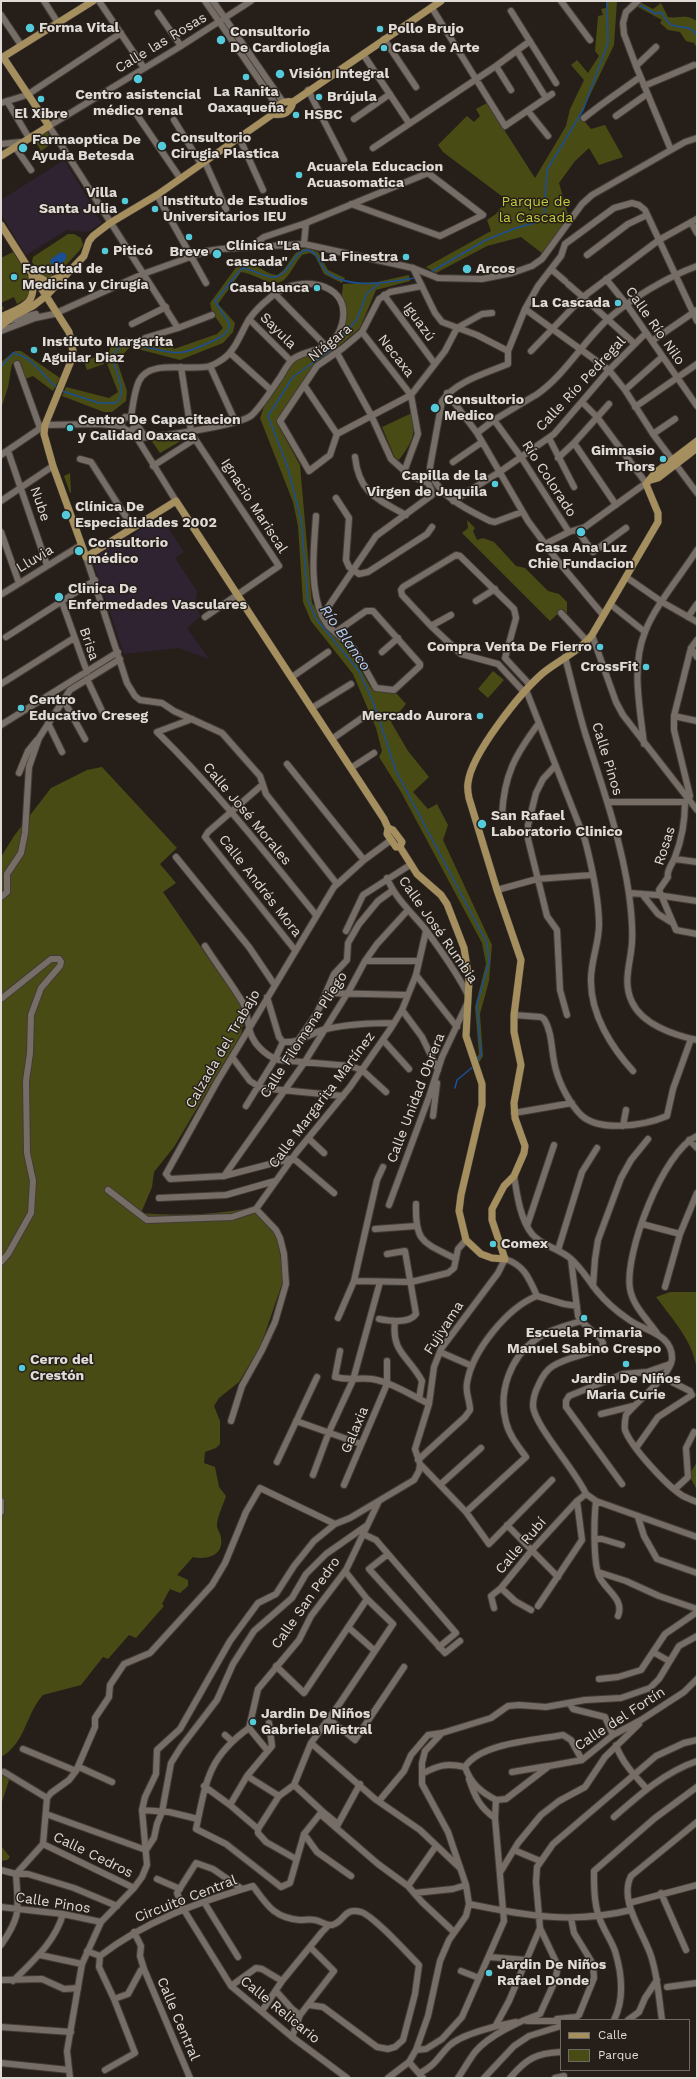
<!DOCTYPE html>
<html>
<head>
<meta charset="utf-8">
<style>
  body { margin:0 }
  #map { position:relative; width:698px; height:2079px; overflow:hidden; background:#261f19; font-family:"Work Sans",sans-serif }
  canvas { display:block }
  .frame { position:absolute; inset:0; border:2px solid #e0dbd7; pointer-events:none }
  .legend { position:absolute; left:560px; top:2019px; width:130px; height:52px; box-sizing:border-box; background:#261f19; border:1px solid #706a65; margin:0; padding:5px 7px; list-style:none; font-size:12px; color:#e0dbd7 }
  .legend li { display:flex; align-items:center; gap:8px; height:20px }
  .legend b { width:20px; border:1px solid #706a65 }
</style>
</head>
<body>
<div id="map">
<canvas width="698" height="2079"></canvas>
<div class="frame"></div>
<ul class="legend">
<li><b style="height:5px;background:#a58f5e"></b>Calle</li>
<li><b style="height:11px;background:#494b15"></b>Parque</li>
</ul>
</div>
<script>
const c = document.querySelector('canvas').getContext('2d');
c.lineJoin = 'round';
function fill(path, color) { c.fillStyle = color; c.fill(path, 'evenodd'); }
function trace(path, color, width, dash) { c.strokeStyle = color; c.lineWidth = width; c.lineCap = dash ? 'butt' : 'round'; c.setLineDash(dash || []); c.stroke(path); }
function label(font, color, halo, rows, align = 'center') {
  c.font = font + ' "Work Sans",sans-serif'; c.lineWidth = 3; c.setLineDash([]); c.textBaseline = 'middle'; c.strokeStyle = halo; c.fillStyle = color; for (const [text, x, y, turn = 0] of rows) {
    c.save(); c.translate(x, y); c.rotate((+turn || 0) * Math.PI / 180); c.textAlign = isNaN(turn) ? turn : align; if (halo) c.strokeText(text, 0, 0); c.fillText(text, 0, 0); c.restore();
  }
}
fill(new Path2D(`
  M64,160L91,204L90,206L102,223L88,232L67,230L26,255L1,214V200Z
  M160,516L184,552L175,558L197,591L195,606L201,616L187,628L209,659L178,648L124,654L92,559L127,536L128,538Z`), '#2f2331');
fill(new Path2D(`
  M606,1H617L614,45L580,116L591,129L605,125L623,157L599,165L589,148L575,161L559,183L569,218L543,254L521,237L487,246L436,273L426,267L491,231L487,220L496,214L507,200L443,152L438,145L467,116L474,122L480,116L476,109L487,103L535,178L566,126L570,109L584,80L571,65L577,60L588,73L599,56L595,51L598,16L603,15L601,9L606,8Z
  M627,1H638L653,9L661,3L668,17C680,19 685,13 697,21V48L694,43L686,41L680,32L668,30L660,23L662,20Z
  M47,131L54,142L41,151L34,139Z
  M68,234H74L81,238L83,245L80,250L55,277L50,280L43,278L32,262L33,257Z
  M308,248L318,252L328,270L345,278L342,283L324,274L315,256L310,253L302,255C296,262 292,271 286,278C274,291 255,273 241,272L218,304L235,323L233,332L223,343L180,360L130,347L117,361L127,391L126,401L112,412H104L62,396L66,387L109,398L118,392L106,361L111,346L127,337L131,342L136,340L166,348L173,347L174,349L217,334L223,328L212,312L210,303L237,266C259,261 262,274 277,275C291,268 290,249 308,248Z
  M13,252C22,266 38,283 26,299L17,304L14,297L1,303L4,309L1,310V258Z
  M409,275L410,281L376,290L360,328L316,365L281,415L278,425L300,465L312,603L335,635L348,648L371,688L396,693L406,704L391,722L408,751L429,777L413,792L428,809L437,804L448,825L443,840L492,945L489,981L480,1014L483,1056L478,1064L475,1060L479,1054L475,1007L486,964L482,943L401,792L379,757L382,751L376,728L353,674L311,621L303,602L298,526L293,502L260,418L265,404L294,358L324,350L341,333L346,320L342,295L343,284L377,282Z
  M15,351H21L60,378L53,391L33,376L25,379L19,363L12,364L8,387L1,409V362Z
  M101,355L104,364L87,370L84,361Z
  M412,413C417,434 411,444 399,460L395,458L382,427Z
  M191,435L160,453L151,440Z
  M70,473L71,492L70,493L64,476Z
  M467,520L475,528L473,531L477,540L483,538L494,542L516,566L525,568L548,591L559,594L567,602V614L563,609L550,621L462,533L468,528Z
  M493,671L504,680L488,698L478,689Z
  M102,767L177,848L160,864L176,883L163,892L240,1004L244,1020L241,1034L174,1147L154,1172L152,1187L141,1213C177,1216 214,1215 250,1208L271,1226L277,1237L283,1271L282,1284L261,1345L239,1382L219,1398L214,1406L220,1421V1444L216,1448L205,1452L204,1463L215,1467L219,1487L226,1496C223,1505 218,1515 217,1524C216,1528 221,1533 221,1538C224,1556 206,1560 193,1557L177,1575L188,1580V1586L180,1593L170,1589L162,1604L164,1606L136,1638L129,1635L108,1659L103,1657L81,1685L43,1695C25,1715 26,1743 1,1757V857L14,836L51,788L87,770Z
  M670,1292H697V1371C694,1342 673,1320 656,1297Z
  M697,1462V1490L689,1475Z
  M1,1768L9,1780L1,1805Z
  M1,1846L10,1857L7,1860L1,1861Z`), '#494b15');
fill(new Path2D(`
  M61,252L66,254V259L60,265L54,266L50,262L51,259Z`), '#1a4f96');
trace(new Path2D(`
  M638,4L656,14L661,12C664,16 666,22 672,25C682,29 691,24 697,36
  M429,273L486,240L516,228L534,223L544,214L547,170L583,110L608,43L607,1
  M380,283L367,293L357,319L332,349L293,377L268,416L287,465L301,519L308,601L317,620L359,671L374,704L396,771L487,943L489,962L477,1004L481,1055L477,1061
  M1,367L13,353C34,357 41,375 57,388
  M62,391L99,403H116C128,394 115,370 113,358C115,351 120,344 127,343C133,342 139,346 145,347C182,355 180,356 215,340C222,337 230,332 229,323L215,301L242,268C253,269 263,277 273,277C289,277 292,252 307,250C320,252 319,267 329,274C354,290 389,282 415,278
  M455,1088L457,1080L474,1066`), '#1a4f96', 1.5);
const minor = new Path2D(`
  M44,1L58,23
  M99,1L144,68
  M205,1L277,106
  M213,1L283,102
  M561,1L590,40
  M638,1L626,12L623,23L624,34L636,66L671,150
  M432,8L505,126L552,94
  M511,11L556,83
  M158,13L181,46
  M1,15L21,45
  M384,39L416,87
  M517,51L546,98
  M363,54L409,123
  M496,66L511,90
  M636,66L656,47
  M644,86L694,65
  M308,90L344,160
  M7,101L29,138
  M1,103L27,95L121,33
  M528,111L548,136
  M137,115L180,178
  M616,116L647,94
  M584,118C602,103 621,91 640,77
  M354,119L390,94
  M174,120L201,164
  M239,137L263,190
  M1,144L21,142
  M15,147L31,170
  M373,148L496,66L530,41
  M205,162L226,209
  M157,195L206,283
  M691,222L697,233
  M304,244L306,223
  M252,246L264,237L306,223L428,173L483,215L440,236L351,204
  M587,255L628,224L647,215
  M413,268L435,313L442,322L477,335L508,351
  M551,269L565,281
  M606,279L627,305L697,406
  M568,284L583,297
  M422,286L390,292L379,299L362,332L343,348L317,366L280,421L309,471L330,455L337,434L411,395L445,351L457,328L482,314L492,313
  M275,294L326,346
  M384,295L435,364
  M584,298L635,344
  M525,309L609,370L625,390L653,434L697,493
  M249,319L291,361
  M7,321L36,314
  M132,324L166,307
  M178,328L49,126L181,46L251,1
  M1,331L35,318L54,314L143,274L207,251L221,249L304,244L413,268L438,278L482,279L512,273L532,266L542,259L582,204L592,195L685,142L697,138
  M362,332L411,395L418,434L404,472
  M145,338L178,328L212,315
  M652,341L697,310
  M531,351L583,297L659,240L697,219
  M230,353L271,390
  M17,364L40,428
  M210,366L235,421
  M181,367L191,431
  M304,385L337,434
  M625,390L662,357
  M447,393L477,433L528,521L557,560L603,615
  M536,395C565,375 582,343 608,319C632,298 667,277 697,266
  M635,407L697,364
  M131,417C133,405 134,392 139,381C150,358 191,372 210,366C214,365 220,361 223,359C235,351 241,333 248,321C255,310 269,297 281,290C307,276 352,285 342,324C334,354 309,347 293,359C288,363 284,371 281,376C272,389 263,404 252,415C240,426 155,437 137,438
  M494,420L521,457L569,532
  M136,424L132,430L129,431L123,428L121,423L125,417L133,418L145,437
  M129,431L137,438L176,501
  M477,433L494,420L534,396
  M653,434L675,419
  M549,438L574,487
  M574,443L616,505
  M8,451L47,565
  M1,455L45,425L99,424L121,426
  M355,457C359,493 377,499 406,515
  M558,458L574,443L609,404
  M80,459L91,462L133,528
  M453,462L482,442
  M153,466L195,439L279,566L205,617
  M336,498L349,518L346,560L349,567L359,574L368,572L427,534L432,527
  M1,501L53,466
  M453,501L501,471L554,434L609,370L646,333
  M522,512L495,522L490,521C468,510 433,494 430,467L442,401C456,381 487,373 508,364V351L525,309L538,286L561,256L565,244L614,208L632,203L639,205L645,210L697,321
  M316,516C314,548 309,585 322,616
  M577,530L593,552L626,528
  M1,532L19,583
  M545,544L569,532L585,527L646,483L597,417L582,402
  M86,557L127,683L135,696L140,700L162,703L174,711L222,733L260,776L266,794L337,884
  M626,577L662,602L697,622
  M2,594L81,545
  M476,601L495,589
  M62,602L87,672
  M610,604L645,632
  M561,613L587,641
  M688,617L697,604
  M431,626L451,615
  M336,632L366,611H373L420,664V666L394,690L376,688L354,649L328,626L322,616L376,536L432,495L431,489L428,483L409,475L391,459L371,415L337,353
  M592,635L616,702L623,715L697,810
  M6,637L95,580
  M691,648L697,657
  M382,652L398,638
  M565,657C572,683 578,710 586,736C603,788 621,840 629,894C631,909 633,927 632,942C631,963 622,981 632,1002C642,1024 673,1035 697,1040
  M292,677L328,652
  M87,679L103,713
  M1,684L74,638
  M526,690L585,840C592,867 599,897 599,925C599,944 590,963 591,982C591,1015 612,1048 633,1071
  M524,692L498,664L461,654L431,626L402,595L401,590L403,587L456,555L460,556L514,609L516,618L505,658L530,685
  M63,699L85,739
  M312,708L351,684
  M674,716L697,721
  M192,719L157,732C215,789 265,852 316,915
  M48,723L62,752
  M1,725L118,652
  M332,739L362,718
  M644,744C640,708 631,666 645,632C654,607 682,574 697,550
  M287,764L364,860
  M555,766L543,779L536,793L528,825V839L547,916L557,930L560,990L567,1015
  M351,768L374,753
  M19,773L28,751L37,740
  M262,785L208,832L205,837L295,950
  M689,799L690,796L674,730V716L691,648L697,640
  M608,802H685L688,800
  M685,802C685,822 682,839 675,857C673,863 666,871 668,877L659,890L676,930L697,934
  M502,815C504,775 515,755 539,723
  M176,857L249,947L274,984
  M675,859L697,862
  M387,878C395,898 413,914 426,930C441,951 457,972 468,995
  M497,890L537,879L592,875
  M629,893L657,895L697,901
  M642,894L658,914L671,922
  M1,897L7,892V874L21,853L25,833L29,767L39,738L70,690L120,659
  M346,931L363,895L410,865
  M205,946C217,965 232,984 243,1003C247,1011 247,1019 249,1027C251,1042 265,1056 279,1060L350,1066L362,1070L386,1092
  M365,961H419
  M416,975L457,1027
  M327,993L408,995
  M267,997L279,1037L283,1042C303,1043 309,1033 326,1029C349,1024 371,1023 394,1023
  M1,999L51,959H59L61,962L60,966L41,988L31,1015L30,1053L26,1081L27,1153L33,1181L31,1213L8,1254L1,1262
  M402,1010L422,1037L438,1070
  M514,1015L541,1017L544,1019C553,1033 551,1054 556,1070C560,1085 570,1104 581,1115C600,1133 646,1125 667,1116L673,1089L691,1039
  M383,1040L409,1069
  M232,1057L250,1081L261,1088L343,1096
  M288,1061L297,1042L317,1013L334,974L347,960L348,943L359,924L378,901L393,890
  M246,1106L275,1059L283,1042
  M514,1113L572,1103
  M433,1116L437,1083
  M623,1126L626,1110
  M308,1138L324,1153
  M689,1140L697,1148
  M224,1176L304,1063L350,989L365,961L377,944L408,910
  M514,1176C517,1194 520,1219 532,1234C541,1245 559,1249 570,1258C581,1267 588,1280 597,1291C606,1302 616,1311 628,1319C643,1331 673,1333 672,1359C671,1375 636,1402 626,1415C625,1420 624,1425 625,1430C631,1447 667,1486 683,1496C687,1498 692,1500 697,1502
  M108,1190L147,1220L232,1217L256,1209L296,1153L350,1087L391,1028L402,1010L416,975L426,931
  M334,1193L293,1158L224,1176L170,1179L166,1174L217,1082L334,887L364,860L391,840
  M159,1198L226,1195L275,1181
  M416,1204C415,1243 423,1242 456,1259
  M389,1205L429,1097L442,1057L467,1004
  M642,1224L680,1234
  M527,1226L554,1145
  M375,1229L416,1226
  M558,1250L582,1172L597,1148
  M571,1259L578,1316L581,1321L601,1339L603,1343L601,1348C586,1355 567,1357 553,1366C546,1370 541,1379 538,1386C535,1392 533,1398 533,1406C534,1425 576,1471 586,1494
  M354,1281L411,1282L448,1273L454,1268L458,1249L466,1240
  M593,1286L595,1259L598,1240L621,1178L631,1160L648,1139
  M665,1287L680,1234L697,1193
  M338,1318L354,1281L377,1180L383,1167
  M379,1319C390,1321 409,1324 416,1314L405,1251L387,1254
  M395,1321C391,1353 409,1356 422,1381L419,1399
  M657,1333C647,1319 633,1306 630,1289C624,1254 663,1151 697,1136
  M340,1351L335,1377C350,1381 359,1377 372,1379C391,1382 411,1395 429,1404
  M440,1352L472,1366
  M601,1414L633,1406
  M231,1421L242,1386L262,1350L275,1322L286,1284L284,1254L280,1238L276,1230L256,1209
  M296,1421L361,1444
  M636,1448L658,1417L692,1395L690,1391L662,1377
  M418,1460L465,1417L470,1410C470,1400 465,1393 467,1383C472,1351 508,1307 537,1296
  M277,1462L317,1377
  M420,1464L466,1512L489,1544L552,1480
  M313,1475L329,1432L353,1380L380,1282
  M441,1484L481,1448
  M622,1484L566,1407V1401L569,1396L623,1374L647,1372L670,1364
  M344,1485L387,1384V1361
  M675,1489L688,1477L686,1448L694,1432
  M586,1494L596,1501L697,1537
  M1,1501V1512
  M596,1501C594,1517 593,1562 599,1576C605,1590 625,1599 618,1616
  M466,1512L526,1457C518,1446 509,1435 506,1422C498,1392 510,1358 535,1340C548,1330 565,1326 581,1321
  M638,1517L644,1536L657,1559L697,1573
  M507,1525L558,1577
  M363,1534L376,1540L456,1633L439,1647
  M596,1539H602L622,1545
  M388,1554L369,1569L445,1653L460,1641
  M598,1572L626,1581L659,1596L697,1609
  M501,1588L515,1601L531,1610
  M538,1606L582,1540L577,1501
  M494,1608L491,1596L501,1588L532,1550L577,1501L586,1494
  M348,1627L375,1651
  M653,1652L669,1661
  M276,1666L304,1693L367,1599
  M599,1679L618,1677L641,1670L665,1634L697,1612
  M570,1704L573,1709L605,1717L613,1735
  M329,1719L355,1740L404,1667
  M249,1728L267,1750
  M225,1735L232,1741
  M311,1743L375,1799L420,1830L460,1868
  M616,1745C621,1761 635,1776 646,1788
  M23,1749L76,1771
  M79,1767L112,1782
  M465,1767C480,1743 537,1740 563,1735L571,1740L582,1760
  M4,1772L47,1798
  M512,1772L548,1766
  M422,1774C438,1765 447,1763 465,1767
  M247,1776L279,1796
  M469,1779C475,1797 480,1808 495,1818
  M294,1785L322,1811L320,1814L378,1864L408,1886L422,1902L454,1932
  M204,1786L230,1805L258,1829
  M496,1800L506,1799L549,1766L582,1760L613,1735L641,1720L684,1692L697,1679
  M379,1801L404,1771L411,1755L428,1735L442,1733
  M230,1805L247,1776L272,1746L269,1723
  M142,1810L169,1812L198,1819
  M322,1811L338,1824
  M46,1814L146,1850L154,1838L157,1824L162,1812L171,1763L181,1747L217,1700L233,1664L254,1631L292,1598L306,1574L326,1554L366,1526
  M320,1814L304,1834L290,1883L281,1887L226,1844L196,1829C206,1783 207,1758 249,1728L258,1689L299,1640L311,1616L346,1570L379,1501
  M614,1817C639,1795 665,1772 697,1761
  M336,1828L360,1784
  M258,1829L279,1796L294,1785L311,1743L340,1703L393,1624L367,1599L345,1571
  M258,1829V1833L266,1842L296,1859
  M304,1834L317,1852L351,1876
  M43,1844L134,1888
  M514,1850L540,1861
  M1,1870L16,1874H28L74,1888L117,1906
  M501,1871L518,1843L541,1815L559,1801L585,1787L605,1757L639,1724
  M157,1879L180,1889
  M408,1886L436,1846
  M242,1889L213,1869L196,1863L177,1893L184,1910L231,1986L292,2037L347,2078
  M414,1893L453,1889L466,1885
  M661,1893L686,1950
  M204,1902L238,1957
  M629,1903L697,1885
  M469,1904C527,1916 573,1924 631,1910
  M1,1907L63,1914L101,1922
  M1,1945C22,1915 18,1909 16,1874L43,1844L47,1798L51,1793L69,1780L76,1771L95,1727V1718L109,1697L110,1685L124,1664L150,1653L212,1585L225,1563L246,1512L260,1488L335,1524
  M87,1951L100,1956C145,1921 199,1902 253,1886C267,1905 274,1918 300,1920C305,1920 310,1919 315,1920C321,1921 327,1926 332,1925C345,1922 343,1907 361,1912C374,1916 408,1954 419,1965L415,1994L403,2040L395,2047L388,2049L377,2047L323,2007L309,2005
  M40,1955L82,1964
  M100,1956L99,1967L114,1999L135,2053L105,2070
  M489,1957L526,1960
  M144,1969L190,2078
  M461,1971L479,1978
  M1,1980L42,1979L64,1989L78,1988
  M13,1981C33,1961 55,1942 63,1914
  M231,1986L256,1968L262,1969L282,1981
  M667,1987L697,1983
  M276,1991L292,2009L300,2015
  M114,1999L128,1994L141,1970L144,1969L140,1956L141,1946L134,1932
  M262,2011L282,1981L322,1932L329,1925
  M557,2019L576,2017L579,2015L594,1978L593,1964L574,1933L571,1918
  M614,2020C625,1998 622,1974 615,1951C611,1940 603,1929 599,1917C594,1903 594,1886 594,1871L655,1818L697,1787
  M628,2020L639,2012L645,1998L657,1980
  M662,2020C659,2000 658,1979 652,1959C645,1934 618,1902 631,1876L697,1822
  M527,2021H561
  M496,2025L509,2001L540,1928L536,1882L537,1867L553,1844L656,1756L684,1743L697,1740
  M1,2027L71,2032
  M292,2037L300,2015L334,1971L310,1947
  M416,2050L426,2049L442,2039L462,2017L504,1921L495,1818L496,1800C481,1792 471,1784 465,1767
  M409,2062L423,2078
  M1,2063L69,2070
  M420,2073C436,2065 437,2058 449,2046C461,2034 499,2025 516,2022
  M70,2078L67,2051L82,1964L101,1922L134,1888L142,1877L147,1865L142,1810L145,1797L156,1774L157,1750L180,1729L230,1641L258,1603L276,1594L294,1566L314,1541L335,1524L350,1518L414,1480L419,1471L420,1464L415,1449L429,1404L434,1367L441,1349L498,1273L505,1259C524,1265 529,1278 537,1296L564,1304L577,1306
  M388,2078L409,2062L416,2050L428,2016L440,1961L449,1940L466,1916L469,1904L466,1885L448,1832L422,1784V1763L425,1751L442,1733L491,1718L508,1706L519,1705L546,1707L585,1700L621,1698L650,1688L659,1679L679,1646L697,1636
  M458,2078C464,2069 469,2060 475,2052C489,2035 520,2021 540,2014L555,1981L558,1966L540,1928
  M484,2078L514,2046L529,2036L561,2026
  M510,2078C526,2059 536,2053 561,2052
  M555,2078L564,2076`);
const major = new Path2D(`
  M293,102L441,1
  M273,114C284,116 290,113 293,102
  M273,114C276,105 283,100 293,102
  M1,156L49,126L3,57L93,1
  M1,225L69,332L73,351L71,361L45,425L44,434L53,466L86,557L176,501L384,819L388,828
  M36,275L47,282L62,276
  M1,317C24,306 37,305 32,276
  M1,326L12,317L33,306L46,296L84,256L89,241L93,236L110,223L157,195L273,114
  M651,480L658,478L697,448
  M388,828L393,830L402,842L400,847
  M388,828L387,834L396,847H400
  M400,847L417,874L441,895L447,904L464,948L469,980L466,1036L482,1084V1105L461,1195L459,1211L466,1240L481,1254L492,1258L505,1259L492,1220V1209L504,1186L514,1176L524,1153L525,1146L515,1118L514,1103L521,1065L514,1032V1015L521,960L497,890L469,798C468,793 467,788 468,783C471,754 521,692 543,673C559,660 580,651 592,635L658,522V513L646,484L655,473L697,441`);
trace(minor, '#413b37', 8);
trace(major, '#413b37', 8);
trace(minor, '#766d66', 6);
trace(major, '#a58f5e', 7);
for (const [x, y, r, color] of [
  [30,28,5,"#53cbda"],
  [380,29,4,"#53cbda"],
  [221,40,5,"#53cbda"],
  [384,48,4,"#53cbda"],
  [280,74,5,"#53cbda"],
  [246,77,4,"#53cbda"],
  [138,79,5,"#53cbda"],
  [319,97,4,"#53cbda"],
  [41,99,4,"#53cbda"],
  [296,115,4,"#53cbda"],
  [162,146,5,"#53cbda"],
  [23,148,5,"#53cbda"],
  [299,175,4,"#53cbda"],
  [125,201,4,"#53cbda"],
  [155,209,4,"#53cbda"],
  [189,237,4,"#53cbda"],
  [105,251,4,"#53cbda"],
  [217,254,5,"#53cbda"],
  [406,257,4,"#53cbda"],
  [467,269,5,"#53cbda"],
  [14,277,4,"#53cbda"],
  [317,288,4,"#53cbda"],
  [618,303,4,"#53cbda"],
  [34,350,4,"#53cbda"],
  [435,408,5,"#53cbda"],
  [70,428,4,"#53cbda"],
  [663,459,4,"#53cbda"],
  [495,484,4,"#53cbda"],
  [66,515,5,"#53cbda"],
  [581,532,5,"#53cbda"],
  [79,551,5,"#53cbda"],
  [59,597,5,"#53cbda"],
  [600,647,4,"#53cbda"],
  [646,667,4,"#53cbda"],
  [21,708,4,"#53cbda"],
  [480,716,4,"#53cbda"],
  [482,824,5,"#53cbda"],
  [493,1244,4,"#53cbda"],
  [584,1318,4,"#53cbda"],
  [626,1364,4,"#53cbda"],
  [22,1368,4,"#53cbda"],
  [253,1722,4,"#53cbda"],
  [489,1973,4,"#53cbda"]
]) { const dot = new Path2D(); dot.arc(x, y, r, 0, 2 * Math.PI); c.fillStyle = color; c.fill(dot); trace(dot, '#261f19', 1.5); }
label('bold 14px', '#e0dbd7', '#261f19', [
  ["Forma Vital",39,28],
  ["Pollo Brujo",388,29],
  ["Consultorio",230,32],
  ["De Cardiologia",230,48],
  ["Casa de Arte",392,48],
  ["Visión Integral",289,74],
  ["La Ranita",246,92,"center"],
  ["Oaxaqueña",246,108,"center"],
  ["Centro asistencial",138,95,"center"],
  ["médico renal",138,111,"center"],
  ["Brújula",327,97],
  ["El Xibre",41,114,"center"],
  ["HSBC",304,115],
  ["Consultorio",171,138],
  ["Cirugia Plastica",171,154],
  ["Farmaoptica De",32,140],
  ["Ayuda Betesda",32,156],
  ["Acuarela Educacion",307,167],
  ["Acuasomatica",307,183],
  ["Villa",117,193,"right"],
  ["Santa Julia",117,209,"right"],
  ["Instituto de Estudios",163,201],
  ["Universitarios IEU",163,217],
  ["Clínica \"La",226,246],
  ["cascada\"",226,262],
  ["Piticó",113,251],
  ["Breve",189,252,"center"],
  ["La Finestra",398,257,"right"],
  ["Facultad de",22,269],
  ["Medicina y Cirugía",22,285],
  ["Arcos",476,269],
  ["Casablanca",309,288,"right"],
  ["La Cascada",610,303,"right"],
  ["Instituto Margarita",42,342],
  ["Aguilar Diaz",42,358],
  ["Consultorio",444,400],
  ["Medico",444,416],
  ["Centro De Capacitacion",78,420],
  ["y Calidad Oaxaca",78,436],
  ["Gimnasio",655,451,"right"],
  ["Thors",655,467,"right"],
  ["Capilla de la",487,476,"right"],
  ["Virgen de Juquila",487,492,"right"],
  ["Clínica De",75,507],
  ["Especialidades 2002",75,523],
  ["Consultorio",88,543],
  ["médico",88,559],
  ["Casa Ana Luz",581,548,"center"],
  ["Chie Fundacion",581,564,"center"],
  ["Clinica De",68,589],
  ["Enfermedades Vasculares",68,605],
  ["Compra Venta De Fierro",592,647,"right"],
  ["CrossFit",638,667,"right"],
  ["Centro",29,700],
  ["Educativo Creseg",29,716],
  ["Mercado Aurora",472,716,"right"],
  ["San Rafael",491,816],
  ["Laboratorio Clinico",491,832],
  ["Comex",501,1244],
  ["Escuela Primaria",584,1333,"center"],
  ["Manuel Sabino Crespo",584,1349,"center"],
  ["Cerro del",30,1360],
  ["Crestón",30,1376],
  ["Jardin De Niños",626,1379,"center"],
  ["Maria Curie",626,1395,"center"],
  ["Jardin De Niños",261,1714],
  ["Gabriela Mistral",261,1730],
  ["Jardin De Niños",497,1965],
  ["Rafael Donde",497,1981]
], 'left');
label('14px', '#e0dbd7', '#261f19', [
  ["Calle las Rosas",161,43,-31],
  ["Iguazú",419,322,54],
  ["Calle Río Nilo",655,326,55],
  ["Sayula",278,331,45],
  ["Niágara",330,343,-39],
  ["Necaxa",396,356,52],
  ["Calle Río Pedregal",581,384,-47],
  ["Río Colorado",549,479,57],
  ["Nube",40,504,71],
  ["Ignacio Mariscal",254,506,57],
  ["Lluvia",35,559,-31],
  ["Brisa",89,644,71],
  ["Calle Pinos",607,759,73],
  ["Calle José Morales",247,814,50],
  ["Rosas",665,846,-72],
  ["Calle Andrés Mora",260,886,52],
  ["Calle José Rumbia",438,930,55],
  ["Calle Filomena Pliego",304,1035,-57],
  ["Calzada del Trabajo",223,1049,-60],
  ["Calle Unidad Obrera",416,1098,-69],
  ["Calle Margarita Martínez",322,1100,-53],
  ["Fujiyama",444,1328,-57],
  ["Galaxia",355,1430,-67],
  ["Calle Rubí",521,1546,-49],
  ["Calle San Pedro",306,1603,-55],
  ["Calle del Fortín",620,1719,-33],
  ["Calle Cedros",93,1855,26],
  ["Circuito Central",186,1899,-21],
  ["Calle Pinos",53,1903,9],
  ["Calle Relicario",280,2010,39],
  ["Calle Central",178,2019,67]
]);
label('14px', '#c4ca3b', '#261f19', [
  ["Parque de",536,202],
  ["la Cascada",536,218]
]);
label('italic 15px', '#b4d0f8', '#261f19', [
  ["Río Blanco",345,638,55]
]);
</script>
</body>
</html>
